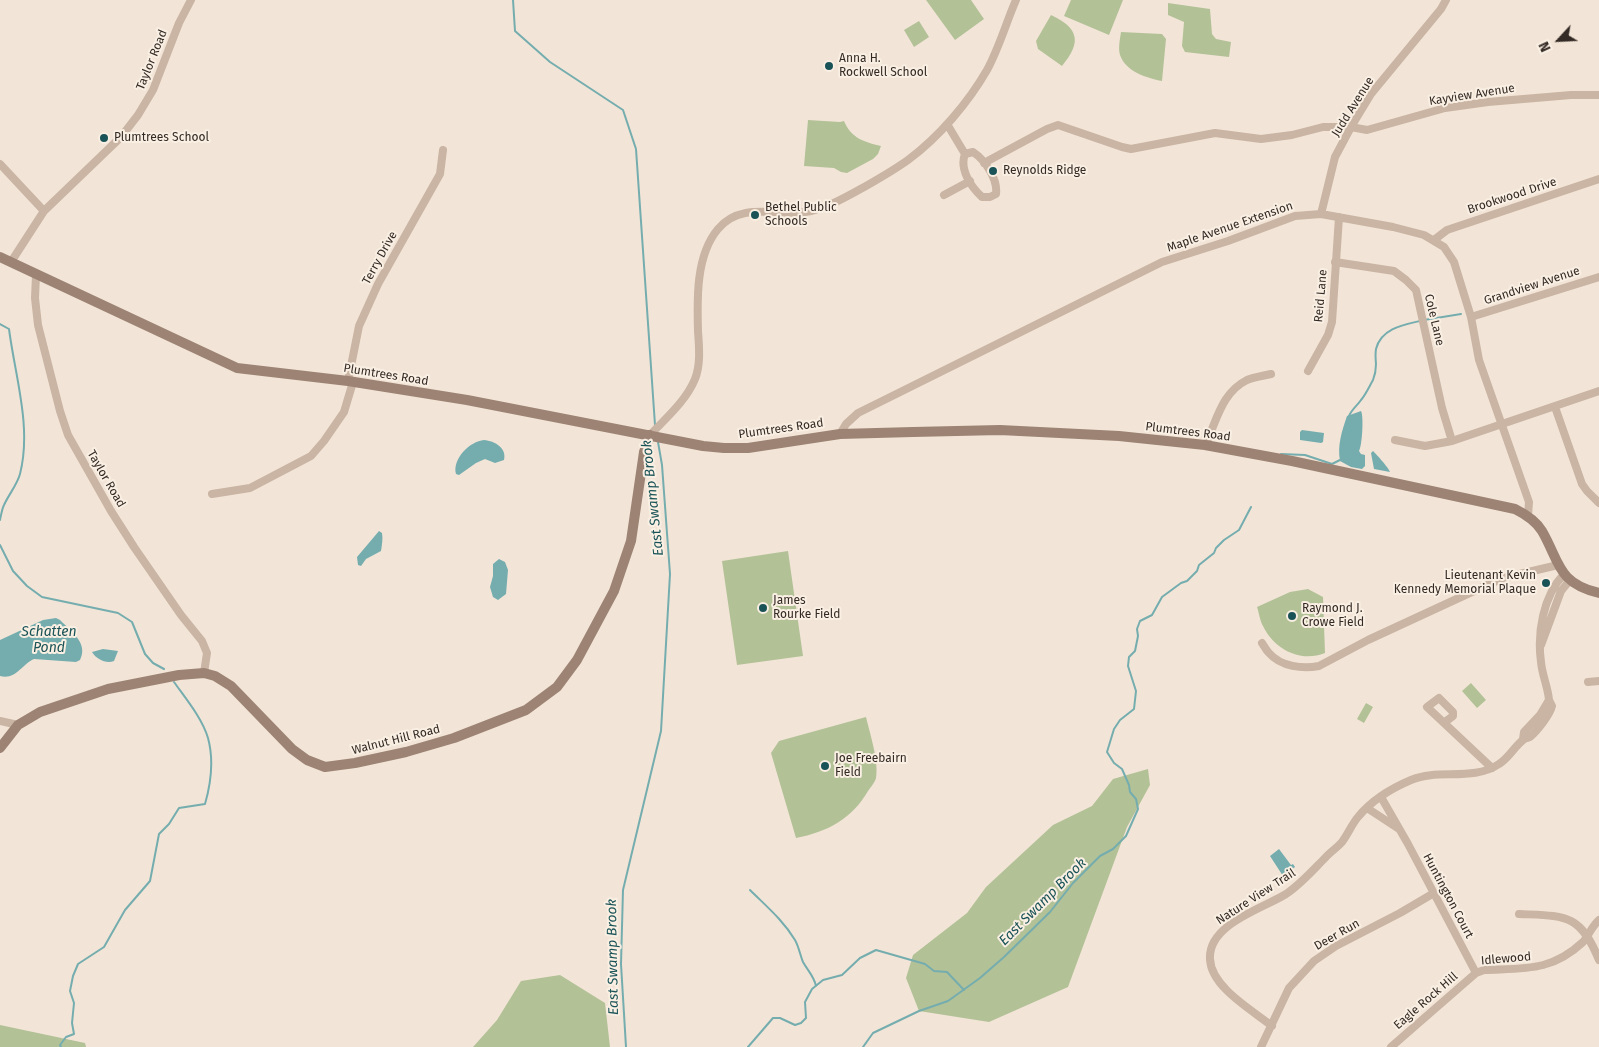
<!DOCTYPE html>
<html>
<head>
<meta charset="utf-8">
<style>
  body { margin:0 }
  #map { position:relative; width:1599px; height:1047px; overflow:hidden; background:#f2e5d7; font-family:"Fira Sans",sans-serif }
  canvas { display:block }
  .north { position:absolute; left:1534px; top:15px; width:50px; height:50px; -webkit-text-stroke:4px #f9efe3; paint-order:stroke; rotate:245deg; font-size:14px; font-weight:700; line-height:20px; text-align:center; color:#342a25 }
  .north::after { content:''; display:block; margin:auto; width:18px; height:22px; background:#342a25; clip-path:polygon(50% 0,100% 100%,50% 72%,0 100%) }
</style>
</head>
<body>
<div id="map">
<canvas width="1599" height="1047"></canvas>
<div class="north">N</div>
</div>
<script>
const c = document.querySelector('canvas').getContext('2d');
c.lineJoin = 'round';
function fill(path, color) { c.fillStyle = color; c.fill(path, 'evenodd'); }
function trace(path, color, width, dash) { c.strokeStyle = color; c.lineWidth = width; c.lineCap = dash ? 'butt' : 'round'; c.setLineDash(dash || []); c.stroke(path); }
function label(font, color, halo, rows, align = 'center') {
  c.font = font + ' "Fira Sans",sans-serif'; c.lineWidth = 4; c.setLineDash([]); c.textBaseline = 'middle'; c.strokeStyle = halo; c.fillStyle = color; for (const [text, x, y, turn = 0] of rows) {
    c.save(); c.translate(x, y); c.rotate((+turn || 0) * Math.PI / 180); c.textAlign = isNaN(turn) ? turn : align; if (halo) c.strokeText(text, 0, 0); c.fillText(text, 0, 0); c.restore();
  }
}
fill(new Path2D(`
  M926,0H971L984,19L955,40Z
  M1071,0H1123L1109,35L1064,16Z
  M1168,3L1210,9L1212,34L1216,39L1231,42L1229,57L1185,52L1182,46L1184,22L1168,15Z
  M1051,15C1079,28 1082,42 1062,66L1038,49L1036,41Z
  M919,21L929,37L914,47L904,30Z
  M1121,32L1162,34L1166,39L1162,81C1147,78 1126,72 1120,55C1118,48 1120,39 1121,32Z
  M808,120L840,122L844,121C851,138 864,142 881,146L878,154L873,159L847,173L841,172L834,168L804,166Z
  M788,551L803,656L737,665L722,561Z
  M1308,589L1323,597L1325,653C1300,663 1274,649 1263,626C1260,621 1259,613 1257,607L1290,592Z
  M1471,683L1486,700L1477,708L1462,691Z
  M1366,703L1373,707L1364,723L1357,719Z
  M866,717C870,734 879,761 876,778C875,782 871,787 868,791C852,819 827,832 796,838L771,753L779,741Z
  M1148,769L1150,785L1127,827L1068,987L989,1022L919,1011L906,978L913,955L967,913L986,887L1053,825L1092,806L1113,779Z
  M560,975L605,1003L610,1047H473L497,1020L521,981Z
  M0,1025L85,1043L86,1047H0Z`), '#b3c197');
fill(new Path2D(`
  M1361,411C1364,416 1362,447 1359,451L1361,454L1365,455V466L1362,469L1351,467L1340,461C1337,445 1342,431 1347,416Z
  M1302,430L1324,433L1323,442L1321,443L1300,440V432Z
  M484,440C495,441 507,448 504,460L495,463L485,459L476,463L459,475L456,474C452,459 470,441 484,440Z
  M1373,451C1377,455 1389,468 1390,472L1374,469L1371,453Z
  M379,531L382,533C383,538 382,545 381,551L366,559L361,566L358,565L357,557Z
  M499,559L505,562L508,570L506,594L498,600L493,597L490,587L493,576V564Z
  M56,618L60,620C70,630 89,643 80,660L76,662L34,659C21,665 16,680 0,676V640L43,620Z
  M103,649L118,651L114,661C106,664 96,659 92,652Z
  M1279,849L1291,865L1293,864L1295,867L1283,876L1270,856Z`), '#75adaf');
trace(new Path2D(`
  M513,0L515,31L550,62L623,110L636,149L655,425
  M1424,320L1461,314
  M0,324L9,329C15,376 32,427 20,474C17,485 9,494 4,505C2,509 1,515 0,520
  M1349,416C1352,409 1357,406 1361,400C1366,394 1369,387 1373,380C1379,365 1374,362 1376,349C1381,329 1402,325 1420,321
  M1281,454L1305,455L1332,464L1340,460
  M0,545L13,571L27,586L42,597L118,613L132,622L145,654L153,663L164,669
  M750,890C766,906 783,920 795,940C799,947 800,955 803,962C808,971 814,976 816,986
  M61,1047L60,1045L66,1037L74,1034L72,1023L74,1003L70,991L73,976L78,964L104,947L125,910L150,881L159,834L169,824L179,808L205,804C211,783 214,760 208,738C202,718 186,699 174,682
  M626,1047L621,964L623,890L661,731L670,574L662,465L658,442
  M748,1047L773,1018H780L795,1025L801,1023L806,1018L805,1002L812,989L823,980L842,975L860,958L876,950L925,964L934,971L947,972L964,990
  M863,1047L873,1033L919,1011L948,1001L980,978L1004,957L1050,912L1073,883L1100,856L1113,849L1126,836L1138,809L1136,799L1130,792L1129,785L1122,769L1114,763L1107,752L1114,729L1120,720L1134,709L1136,691L1128,666L1129,657L1135,651L1138,636L1137,629L1140,621L1152,615L1162,597L1181,583L1187,581L1197,571L1199,565L1214,553L1216,548L1224,540L1239,530L1251,507`), '#75adaf', 2);
trace(new Path2D(`
  M947,124L965,154C959,169 971,187 982,197H990L996,194C998,179 985,160 973,152L965,154
  M984,163L1047,129L1058,125L1122,147L1131,149L1215,133L1261,139L1292,135L1323,127H1351L1367,130L1445,108L1488,102L1571,95H1599
  M0,164L44,211
  M944,195L970,181
  M1321,214L1335,157L1351,127L1371,94L1441,9L1446,0
  M1434,240L1447,230L1599,179
  M11,262L44,211L121,137L138,115L153,90L179,23L191,0
  M1335,262L1394,271L1406,280L1416,290L1442,408L1452,441
  M36,275L35,298L38,325L60,411L68,435L111,511L134,547L181,615L202,641L207,653L204,673
  M1471,317L1599,277
  M1308,371L1328,335L1332,322L1339,217
  M348,381L359,326L378,284L440,174L443,150
  M1555,407L1582,484L1587,491L1599,503
  M840,434L846,424L858,413L1162,262L1228,241L1295,216L1321,214L1393,227L1424,235L1444,247L1454,262L1471,317L1479,360L1529,502L1528,516
  M650,435C666,418 686,401 695,379C701,364 699,346 698,331C697,298 696,255 718,229C742,200 779,218 811,211C831,206 848,196 866,186C880,178 894,170 908,160C939,137 968,103 987,70C999,48 1006,23 1016,0
  M1395,440L1425,446L1452,441L1599,391
  M1205,445C1217,421 1221,393 1247,380C1254,377 1263,376 1271,374
  M212,494L250,488L311,456L324,441L344,412L353,382
  M1262,643C1264,646 1266,650 1269,653C1281,667 1303,669 1319,666L1368,640L1487,585L1507,577L1558,565
  M1541,645L1561,591L1570,580
  M1588,682L1599,681
  M0,721L18,725
  M1445,722L1453,716V712L1439,698L1427,707L1492,768
  M1523,739L1524,732L1540,715L1549,700
  M1381,797L1408,844L1476,973
  M1367,808L1399,829
  M1519,914C1565,916 1580,913 1599,960
  M1272,1026C1252,1010 1211,987 1210,959C1208,924 1262,909 1286,894C1301,884 1313,870 1325,858C1330,852 1337,848 1342,842C1348,834 1352,824 1358,817C1371,801 1392,788 1411,780C1439,768 1472,782 1499,764C1509,758 1514,747 1523,740C1525,738 1528,738 1530,737C1537,731 1550,715 1552,706L1549,700C1548,687 1542,675 1541,662C1537,633 1543,596 1564,574
  M1261,1047L1289,988L1314,961L1336,946L1400,913L1434,893
  M1391,1047L1476,973L1484,970C1524,968 1551,972 1583,942C1589,935 1592,926 1599,920`), '#cab4a3', 8);
trace(new Path2D(`
  M0,257L237,368L348,381L467,400L703,446L724,448H748L840,434L913,432L1000,430L1119,436L1205,445L1292,461L1515,509C1525,514 1536,521 1542,531C1560,562 1557,583 1599,593
  M0,748L18,725L40,712L108,689L179,675L204,673L215,676L231,686L292,749L307,760L325,767L355,763L406,752L454,738L526,710L557,687L577,660L614,591L631,541L644,452L650,435`), '#9d8374', 10);
for (const [x, y, r, color] of [
  [829,66,5,"#1a5357"],
  [104,138,5,"#1a5357"],
  [993,171,5,"#1a5357"],
  [755,215,5,"#1a5357"],
  [1546,583,5,"#1a5357"],
  [763,608,5,"#1a5357"],
  [1292,616,5,"#1a5357"],
  [825,766,5,"#1a5357"]
]) { const dot = new Path2D(); dot.arc(x, y, r, 0, 2 * Math.PI); c.fillStyle = color; c.fill(dot); trace(dot, '#f9efe3', 2); }
label('12px', '#342a25', '#f9efe3', [
  ["Anna H.",839,59],
  ["Rockwell School",839,73],
  ["Plumtrees School",114,138],
  ["Reynolds Ridge",1003,171],
  ["Bethel Public",765,208],
  ["Schools",765,222],
  ["Lieutenant Kevin",1536,576,"right"],
  ["Kennedy Memorial Plaque",1536,590,"right"],
  ["James",773,601],
  ["Rourke Field",773,615],
  ["Raymond J.",1302,609],
  ["Crowe Field",1302,623],
  ["Joe Freebairn",835,759],
  ["Field",835,773]
], 'left');
label('12px', '#342a25', '#f9efe3', [
  ["Taylor Road",152,60,-68],
  ["Kayview Avenue",1472,95,-9],
  ["Judd Avenue",1353,107,-58],
  ["Brookwood Drive",1512,196,-18],
  ["Maple Avenue Extension",1230,227,-19],
  ["Terry Drive",380,258,-61],
  ["Grandview Avenue",1532,286,-18],
  ["Reid Lane",1321,296,-85],
  ["Cole Lane",1434,320,77],
  ["Plumtrees Road",386,375,9],
  ["Plumtrees Road",781,429,-8],
  ["Plumtrees Road",1188,432,7],
  ["Taylor Road",106,479,60],
  ["Walnut Hill Road",396,740,-14],
  ["Huntington Court",1448,896,62],
  ["Nature View Trail",1256,897,-33],
  ["Deer Run",1337,935,-30],
  ["Idlewood",1506,959,-5],
  ["Eagle Rock Hill",1426,1001,-41]
]);
label('italic 14px', '#1a5357', '#f9efe3', [
  ["East Swamp Brook",653,498,-96],
  ["Schatten",49,632],
  ["Pond",49,648],
  ["East Swamp Brook",1043,902,-45],
  ["East Swamp Brook",613,957,-91]
]);
</script>
</body>
</html>
